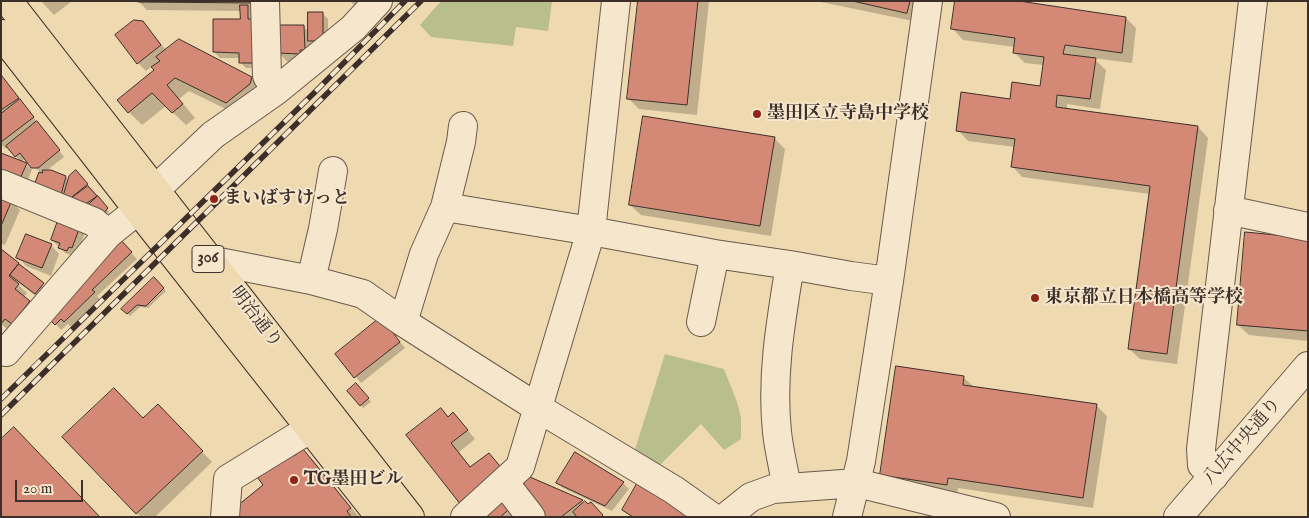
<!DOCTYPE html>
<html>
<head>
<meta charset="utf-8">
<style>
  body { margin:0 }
  #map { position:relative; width:1309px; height:518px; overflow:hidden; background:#efd9b0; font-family:"IM FELL English",serif }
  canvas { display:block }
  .frame { position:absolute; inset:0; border:2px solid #3c2f29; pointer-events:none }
  .scale { position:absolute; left:15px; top:480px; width:68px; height:22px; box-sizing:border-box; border:2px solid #3c2f29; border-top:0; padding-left:6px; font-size:15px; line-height:18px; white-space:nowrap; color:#3c2f29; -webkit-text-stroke:4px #f5e6cc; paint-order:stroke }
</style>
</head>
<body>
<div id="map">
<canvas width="1309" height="518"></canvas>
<div class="frame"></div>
<div class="scale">20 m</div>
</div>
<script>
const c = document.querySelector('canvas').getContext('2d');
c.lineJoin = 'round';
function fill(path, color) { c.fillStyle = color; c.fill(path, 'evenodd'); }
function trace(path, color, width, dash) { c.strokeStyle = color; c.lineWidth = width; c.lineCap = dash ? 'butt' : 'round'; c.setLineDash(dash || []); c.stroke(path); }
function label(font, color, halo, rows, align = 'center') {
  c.font = font + ' "IM FELL English","Noto Serif JP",serif'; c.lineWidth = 4; c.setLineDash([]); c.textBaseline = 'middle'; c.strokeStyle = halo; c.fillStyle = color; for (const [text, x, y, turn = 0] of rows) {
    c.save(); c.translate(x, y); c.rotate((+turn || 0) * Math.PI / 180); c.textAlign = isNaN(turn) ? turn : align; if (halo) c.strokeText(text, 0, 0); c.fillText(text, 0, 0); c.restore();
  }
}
fill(new Path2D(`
  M441,1H552L548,31L516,27L513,46L431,37L420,25Z
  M665,354L724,369L737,402L741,417V439L724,450L701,424L656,469L633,456Z`), '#b8bf8c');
fill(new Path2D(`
  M41,1H72L54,15Z
  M264,1L258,68H246L240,62V58H220L214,52L241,20V11L147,10L139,2Z
  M350,1H376L355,6Z
  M639,1H709L697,115L639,109L629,99Z
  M816,1H922L918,22Z
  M956,1H1027L1030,4L1126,18L1136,28L1132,63L1093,58L1106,70L1100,109L1067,104V110L1198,127L1208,138L1177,364L1140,359L1129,349L1150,194L1022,177L1012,166L1015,147L968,141L958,130L1011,100L1041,87L1044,65L1025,63L1014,52L1015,47L963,40L953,29Z
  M322,13L328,19V39L292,66L274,49L304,27L310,33Z
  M143,22L167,51L252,78L265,91L240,116L189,91L179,99L195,118L186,125L166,106L142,125L129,112L156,70L152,66L146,71L138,63Z
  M1,75L64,157L46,171L66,177L69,180L76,172L100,198H99L109,212L105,217L81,213L26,158L21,162L8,147L6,149L1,144Z
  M774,138L785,149L771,236L641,215L630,205Z
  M26,164L32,170L25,186L1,177Z
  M1,197L11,201L20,210L5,245L1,243Z
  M61,217L86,230L78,253L73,256L65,253L52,240Z
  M1308,239V341L1249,335L1238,325Z
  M119,240L137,259L97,296L100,299L71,327L68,324L61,330L49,317Z
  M51,245L59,254L51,276L26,266L18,257Z
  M1,251L51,293L44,302L16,281L15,282L27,293L23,298L37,311L11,332L1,324Z
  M154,278L166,291L148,308L140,307L130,316L123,309Z
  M387,325L405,348L361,383L337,354Z
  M963,377L974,387L1096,405L1107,416L1093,508L958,488L957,495L892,485L881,474Z
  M359,387L371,402L363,408L361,405Z
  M441,410L449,417L461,422L475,439L459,452L471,468L489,454L512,480L470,512Z
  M168,416L212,462L155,517H141L64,437Z
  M303,451L314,461L359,517H232Z
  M523,476L582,501L597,509L604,517H578L577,515L574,517H543Z
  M557,483H623L629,489L612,511L563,488Z
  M500,496L523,517H475Z`), '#0003');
const building = new Path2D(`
  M138,1H256V3L138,2Z
  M638,1H698L687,105L627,99Z
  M853,1H910L907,13Z
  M955,1H1019L1126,17L1122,53L1065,45L1063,54L1096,58L1090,99L1057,95L1056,107L1198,126L1167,354L1128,349L1150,186L1011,167L1015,139L956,131L961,92L1010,99L1012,82L1040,86L1044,57L1013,53L1015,38L951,29Z
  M240,5H248V19H254L253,63H239V53L213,52V19H240Z
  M308,12H323V41H308Z
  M134,20L143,21L161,45L137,64L115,35Z
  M273,25H304L305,50H300V54L277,53Z
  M179,39L252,77L250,84L226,103L175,78L167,85L183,104L172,113L152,93L128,113L117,100L154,70L151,67L160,61L156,57Z
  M2,76L19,98L1,110V77Z
  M20,99L34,117L1,142V114Z
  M643,116L775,137L760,226L629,205Z
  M37,121L60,150L38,168H31L20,153L15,157L6,146Z
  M1,153L27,163L19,181L1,174Z
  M43,170H51L66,176L60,199L33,188L39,172L42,173Z
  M76,170L88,184L67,201L63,196L69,176Z
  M88,186L97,196L83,206L69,200Z
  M1,196L12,200L1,226Z
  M98,196L108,208L102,215L85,208Z
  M60,215L81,224L72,248L69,247L67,251L58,248L60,243L51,240Z
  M1245,232L1308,238V331L1237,325Z
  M26,234L52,244L42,268L16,258Z
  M119,238L132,252L92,290L95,292L64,322L61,319L55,325L47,317Z
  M1,249L19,263L9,276L19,284L15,289L30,301L12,324L5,319L1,324Z
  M19,264L44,283L35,294L10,275Z
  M154,277L164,288L146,306L137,305L127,314L121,309Z
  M381,317L400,342L354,378L335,354Z
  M896,366L964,376L963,385L1097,404L1083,498L948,478L947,485L880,475Z
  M356,383L369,398L360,406L347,391Z
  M114,388L143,418L158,404L203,451L136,514L62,437Z
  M441,408L448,417L453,412L468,430L451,443L470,467L489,453L504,471L461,505L406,435Z
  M14,427L100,517H1V439Z
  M288,448L294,456L303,449L351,508L347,511L351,517H231L232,510L263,485L255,474Z
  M575,452L624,482L605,506L556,483Z
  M523,474L583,500L561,517H542L514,481Z
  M638,482L695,517H633L622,510Z
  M500,495L513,506L500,517H473Z
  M585,501L588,504L591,502L603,515L601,517H577L573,512Z`);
fill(building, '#d48977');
trace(building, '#3c2f29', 1);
const minor = new Path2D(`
  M277,90L353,28L378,1
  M1,184L94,222L108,234L138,210
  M155,190L213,135L277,90L267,76L265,1
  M445,207L591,231L715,254L790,265L851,276L889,281
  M1228,210L1308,227
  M209,260L311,280L363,294L403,322L538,408L674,490L712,517
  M311,280L323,229L333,171
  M403,322L424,254L445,207L461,142L463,126
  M701,322L715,254
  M6,352L108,234
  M1214,476L1202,465L1201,449L1253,1
  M504,482L531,517
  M787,488C784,470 779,451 777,432C771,376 781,320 790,265
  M225,517L228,479L298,436L312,430
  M465,517L520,467L591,231L616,1
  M726,517L751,497L773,489L857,483L996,517
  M847,517L861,461L889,281L928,1
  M1178,517L1308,366`);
const major = new Path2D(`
  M8,1L410,517
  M1,34L138,210L380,517`);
trace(minor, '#695a4b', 30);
trace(major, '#3c2f29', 30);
trace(minor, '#f5e6cc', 28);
trace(major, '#efd9b0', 28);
const rail = new Path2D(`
  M1,399L314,93L405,1
  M1,415L421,1`);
trace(rail, '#3c2f29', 5.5);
trace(rail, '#f5e6cc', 4, [11]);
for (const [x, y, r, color] of [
  [757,114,5,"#8f2418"],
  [214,199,5,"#8f2418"],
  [1035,298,5,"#8f2418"],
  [294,480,5,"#8f2418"]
]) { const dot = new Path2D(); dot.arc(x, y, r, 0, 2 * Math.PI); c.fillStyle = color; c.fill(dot); trace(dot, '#f5e6cc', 2); }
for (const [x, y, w] of [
  [208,259,32]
]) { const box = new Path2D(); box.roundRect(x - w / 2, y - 13.5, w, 27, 4); c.fillStyle = '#f5e6cc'; c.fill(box); trace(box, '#3c2f29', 1); }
label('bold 16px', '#3c2f29', null, [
  ["306",208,259]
]);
label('bold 18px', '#3c2f29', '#f5e6cc', [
  ["墨田区立寺島中学校",767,114],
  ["まいばすけっと",224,199],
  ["東京都立日本橋高等学校",1045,298],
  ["TG墨田ビル",304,480]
], 'left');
label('18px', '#3c2f29', '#f5e6cc', [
  ["明治通り",255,318,52],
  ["八広中央通り",1243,442,-49]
]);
</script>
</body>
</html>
